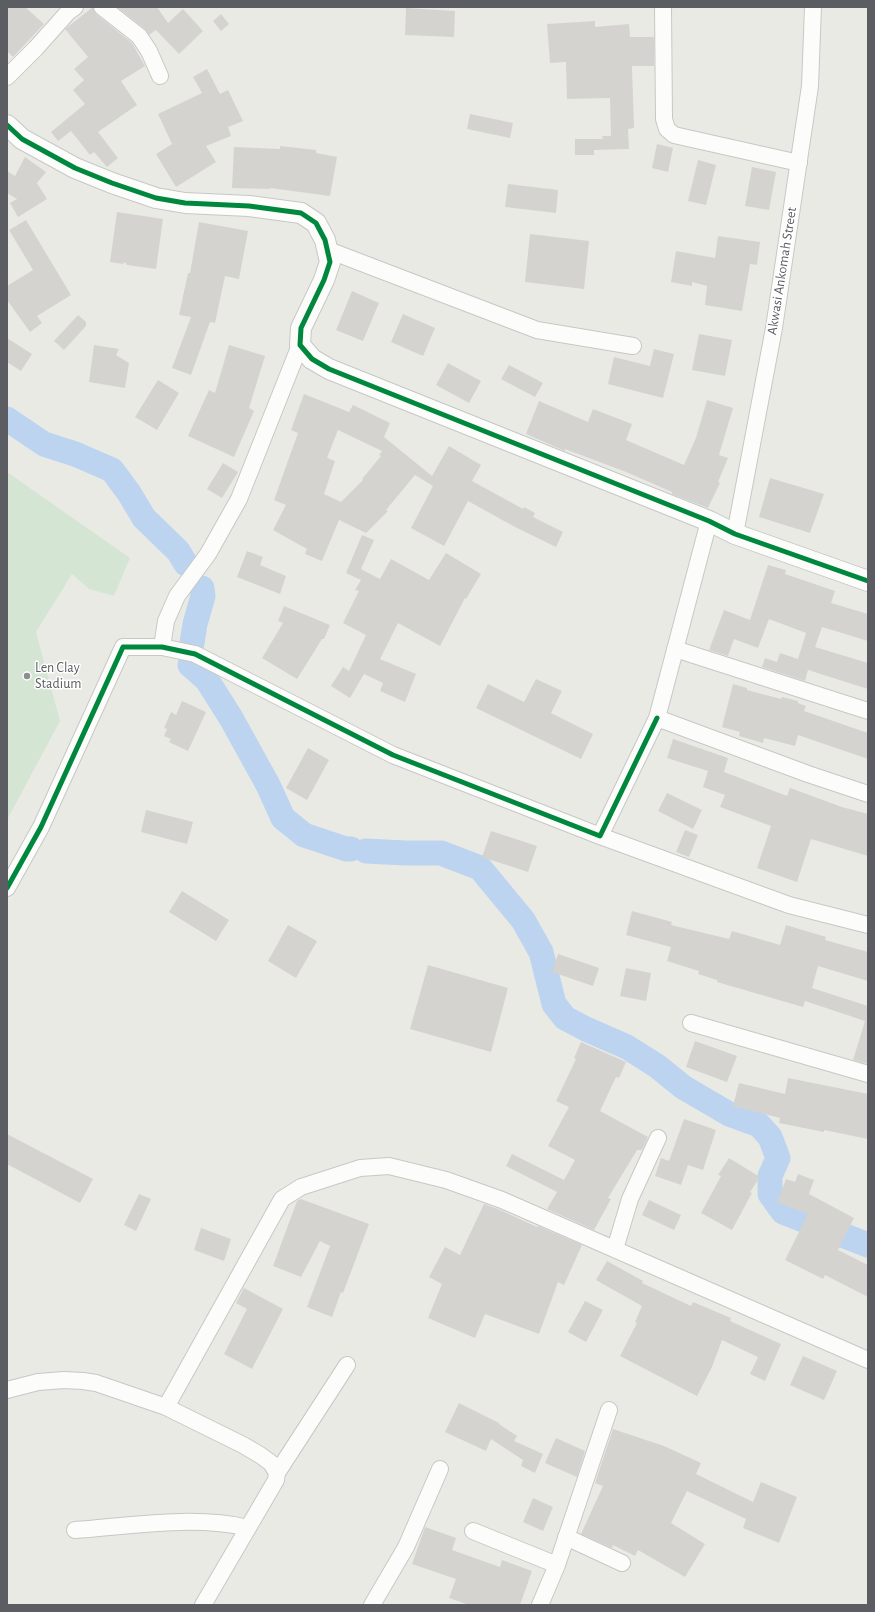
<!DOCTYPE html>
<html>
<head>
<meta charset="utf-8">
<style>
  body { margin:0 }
  #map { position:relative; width:875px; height:1612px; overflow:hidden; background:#eaeae5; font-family:"Alegreya Sans",sans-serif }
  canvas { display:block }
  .frame { position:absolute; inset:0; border:8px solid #5b5d62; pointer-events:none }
</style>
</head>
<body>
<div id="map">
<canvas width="875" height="1612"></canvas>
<div class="frame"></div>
</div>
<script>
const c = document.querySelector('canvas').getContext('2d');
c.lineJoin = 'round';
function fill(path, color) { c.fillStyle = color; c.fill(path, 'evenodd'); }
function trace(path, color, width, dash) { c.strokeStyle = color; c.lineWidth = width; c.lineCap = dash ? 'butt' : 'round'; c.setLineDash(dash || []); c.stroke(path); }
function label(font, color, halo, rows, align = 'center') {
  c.font = font + ' "Alegreya Sans",sans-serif'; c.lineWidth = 3; c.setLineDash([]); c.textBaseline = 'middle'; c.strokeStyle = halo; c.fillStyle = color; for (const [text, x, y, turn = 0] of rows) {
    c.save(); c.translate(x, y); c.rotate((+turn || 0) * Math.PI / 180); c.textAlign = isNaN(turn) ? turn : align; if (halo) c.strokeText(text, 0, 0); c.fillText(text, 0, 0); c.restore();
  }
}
fill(new Path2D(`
  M7,472L130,558L114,596L89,589L72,574L36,632L60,721L7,820Z`), '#d4e5d3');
trace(new Path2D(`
  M7,419L44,444L75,454L112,470L129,493L144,518L178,551L186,564
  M192,643L195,624L203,596L202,588
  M190,665L207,680L231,718L268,785L283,818L304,835L346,849H351
  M366,851L405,853H441L480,868L523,920L541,952L554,1004L565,1018L586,1029L627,1047L657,1066L683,1087L729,1114L759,1125L770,1137L778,1158L770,1176V1194L783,1212L868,1245`), '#bcd4f0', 25);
fill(new Path2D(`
  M7,7H25L44,24L13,57L7,51Z
  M93,7L96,14L132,43L145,66L121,81L137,105L98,132L118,158L107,167L94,152L90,155L71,131L58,141L51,132L85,104L73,90L84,80L74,69L88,57L65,29Z
  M117,7H157L168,23L183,9L203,31L179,54L156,30L149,35L145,29Z
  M406,8L455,11L454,37L405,35Z
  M221,14L229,24L221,31L213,21Z
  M595,21V27L629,24L630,37H654V66H632L634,128L628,129L629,149L594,150V155H575V139H603L602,136H611L610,98L567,99L566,62L550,63L547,24Z
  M207,69L220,94L228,90L243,121L228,127L231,136L206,146L216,162L176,187L156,154L172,144L158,114L202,93L193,77Z
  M470,114L513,123L510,138L467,129Z
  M657,144L673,148L668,172L652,168Z
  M280,146L316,150V153L337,157L330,196L270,188V189L232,188L234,147L280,149Z
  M25,157L46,172L37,183L47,199L18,217L10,203L17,199L7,193V171L15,176Z
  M698,160L716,165L706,205L688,201Z
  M752,167L776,172L769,210L745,206Z
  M508,184L558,190L556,213L505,207Z
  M117,212L163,219L156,269L127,265L125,262L123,264L110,262Z
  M26,220L71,295L37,316L42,323L30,332L7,300V286L33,270L9,230Z
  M199,222L248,231L239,279L225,276L215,323L210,322L191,375L172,368L191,317L179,315L188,273H190Z
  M530,234L589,241L584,289L525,282Z
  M718,236L760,242L757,265L750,264L742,311L705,305L707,286L692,282V286L671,282L676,251L715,258Z
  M352,291L379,303L363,341L336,330Z
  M403,314L435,328L423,356L391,342Z
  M78,315L86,322V326L64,350L54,341Z
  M699,334L732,340L725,376L692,370Z
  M7,338L32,354L21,371L7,362Z
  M94,345L119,349L116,355L129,363L125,388L89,382Z
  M229,345L265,356L249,408L254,411L234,457L188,436L209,390L215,393Z
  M654,349L674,354L663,398L608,384L614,357L650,366Z
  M448,363L481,381L469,403L436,385Z
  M509,365L543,383L535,397L501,379Z
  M158,380L179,393L157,430L135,417Z
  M304,394L349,412L353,405L390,423L384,437L432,476L449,446L481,465L472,481L523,509L524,507L535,513L533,517L563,532L556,547L515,527L468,501L444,546L411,528L433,486L415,475L386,510L388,511L366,533L339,520L322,561L305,554L307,549L273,530L286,505L274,500L298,433L291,430ZM338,430L382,451L379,455L381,456L362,479L363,480L341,502L324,494L335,461L327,458Z
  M707,400L733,408L719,455L728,458L718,482L720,483L708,508L672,494V492L626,472L565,449V451L526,434L539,401L588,422L593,409L632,424L626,440L684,465L696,438Z
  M223,463L238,472L222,498L207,489Z
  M770,478L824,494L810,533L759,517Z
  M362,535L374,540L361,569L380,579L391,559L429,580L446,553L481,574L466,599L465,598L440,646L398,623L380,659L416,674L405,702L380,691L383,683L364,674L350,698L331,686L343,667L349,671L366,635L343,623L359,591L355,590L361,580L346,573Z
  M247,551L263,557L260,565L286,576L280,594L237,577Z
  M768,565L786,570L785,574L835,591L831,603L868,614V641L822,627L815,647L868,663V689L808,670L805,681L762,667L765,658L777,662L780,653L798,659L806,633L769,619L758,648L734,639L728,656L709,650L724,610L750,620Z
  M284,606L330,625L324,639H322L297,679L262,658L283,623L278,621Z
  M536,679L562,691L551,713L593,734L581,759L476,708L488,684L524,702Z
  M733,684L747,688V690L781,699L782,697L798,701V703L806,706L804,711L868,733V759L798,735L795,746L764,738L763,743L739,736L740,732L722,727Z
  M182,701L206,712L188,751L169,742L171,739L164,736L167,729L164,728L171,712L176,715Z
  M673,739L728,758L724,772L787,796L790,788L842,807L868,814V856L811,839L797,882L757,868L771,826L720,807L725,795L703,787L708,771L667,758Z
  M308,748L329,760L307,800L286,788Z
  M667,793L702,810L693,829L658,811Z
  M146,810L193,822L187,844L141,832Z
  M685,830L698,835L689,857L676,852Z
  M491,831L537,846L528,872L482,857Z
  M182,891L229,920L216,941L169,912Z
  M632,911L672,922L671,925L729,939L732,931L780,945L786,925L826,937L825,940L868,952V981L818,966L812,988L868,1006V1064L853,1060L865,1021L805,1001L803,1007L717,982V980L698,974L699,971L667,961L671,947L626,935Z
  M288,925L317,941L296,978L268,961Z
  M558,954L599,968L593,986L552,972Z
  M428,965L508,988L491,1052L410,1029Z
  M626,968L651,973L646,1001L620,996Z
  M695,1041L737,1056L727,1082L686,1067Z
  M581,1042L626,1062L619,1078L616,1077L600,1111L648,1137L642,1150H637L608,1198L611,1199L594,1230L547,1209L557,1192L506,1166L512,1154L564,1180L575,1160L548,1146L569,1107L556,1101L576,1059L574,1058Z
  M788,1078L868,1094V1139L824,1130V1132L779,1123L780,1118L733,1106L739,1083L785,1094Z
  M684,1119L716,1130L703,1170L688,1165L681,1185L655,1176L661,1158L669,1161Z
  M7,1134L93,1179L80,1203L7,1164Z
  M729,1158L760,1177L750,1192L752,1193L732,1230L701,1213L721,1176L718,1175Z
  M798,1174L814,1180L809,1194L854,1218L838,1250L868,1265V1297L825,1275L823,1279L785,1260L808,1214L777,1202L786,1179L795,1182Z
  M139,1194L151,1199L136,1231L124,1225Z
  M301,1199L369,1224L343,1293L341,1292L332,1317L307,1307L330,1246L320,1241L301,1277L273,1266L297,1201Z
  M649,1200L681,1215L674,1230L642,1215Z
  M484,1204L498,1209L537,1227L538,1226L582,1245L564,1285L558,1282L539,1334L485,1314L475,1338L428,1318L442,1284L429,1277L445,1247L460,1255Z
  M201,1228L231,1239L224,1261L194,1250Z
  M607,1261L643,1281L642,1283L691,1306L693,1302L731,1318L730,1321L781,1344L765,1381L750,1374L758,1357L722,1340L712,1367L697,1396L620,1356L637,1323L635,1322L642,1306L596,1280Z
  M244,1288L283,1309L252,1369L224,1354L247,1309L236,1303Z
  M585,1301L603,1310L586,1342L568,1332Z
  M803,1356L837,1371L824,1400L790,1385Z
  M459,1403L499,1423V1424L517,1436L514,1441L543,1454L535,1473L521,1466L523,1460L491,1439L486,1451L445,1432Z
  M613,1429L664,1446L701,1463L696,1474L753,1502L761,1482L797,1497L779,1543L743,1528L746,1519L687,1491L671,1523L705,1544L685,1577L638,1550L635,1556L613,1545L612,1548L581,1534L603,1486L595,1483Z
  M556,1438L585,1451L577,1477L545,1463Z
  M533,1498L553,1507L543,1531L523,1522Z
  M425,1527L456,1538L452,1550L500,1567L502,1560L532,1571L520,1605H469L449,1598L456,1579L412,1564Z`), '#d4d3d0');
const minor = new Path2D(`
  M102,7L139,36L149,51L160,76
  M663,7L664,119L667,129L674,135L799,163
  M7,77L36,48L69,11L75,7
  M328,250L537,330L633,346
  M709,521L657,718L808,774L868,794
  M735,534L774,328L810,86L813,7
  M162,647L166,621L177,596L208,554L239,499L300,345
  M675,649L868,711
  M600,836L789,905L868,925
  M7,888L41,827L123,647H162L195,654L393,755L600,836L657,718
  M691,1023L868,1074
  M615,1249L630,1199L658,1138
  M7,1390L38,1382L64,1380L83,1381L96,1383L166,1407L243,1445L260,1455L271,1463L277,1473L276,1480L203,1605
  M166,1407L282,1199L301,1187L360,1168L389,1166L446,1180L502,1200L868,1360
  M277,1473L347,1365
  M75,1530C129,1526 195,1515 248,1528
  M473,1531L557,1565L540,1605
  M566,1537L622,1563
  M557,1565L609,1410
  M372,1605L406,1547L440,1469`);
const tertiary = new Path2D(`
  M7,125L22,139L75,168L112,183L156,198L185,203L249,206L301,213L316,223L325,240L330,262L324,280L301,328L300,345L312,359L329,369L709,521L735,534L868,581`);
trace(minor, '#c7c7c7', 18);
trace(tertiary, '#c7c7c7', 22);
trace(minor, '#fcfcfb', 16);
trace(tertiary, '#fcfcfb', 20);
trace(new Path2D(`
  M7,125L22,139L75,168L112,183L156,198L185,203L249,206L301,213L316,223L325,240L330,262L324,280L301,328L300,345L312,359L329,369L709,521L735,534L868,581
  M7,888L41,827L123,647H162L195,654L393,755L600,836L657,718`), '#00873e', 5);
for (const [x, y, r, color] of [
  [27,676,4,"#8d8e90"]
]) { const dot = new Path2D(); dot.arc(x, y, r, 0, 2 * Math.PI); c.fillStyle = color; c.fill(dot); trace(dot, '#fff', 1.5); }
label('14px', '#5b5d62', '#fff', [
  ["Akwasi Ankomah Street",782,271,-81]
]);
label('14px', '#5b5d62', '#fff', [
  ["Len Clay",35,668],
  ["Stadium",35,684]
], 'left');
</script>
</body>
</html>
